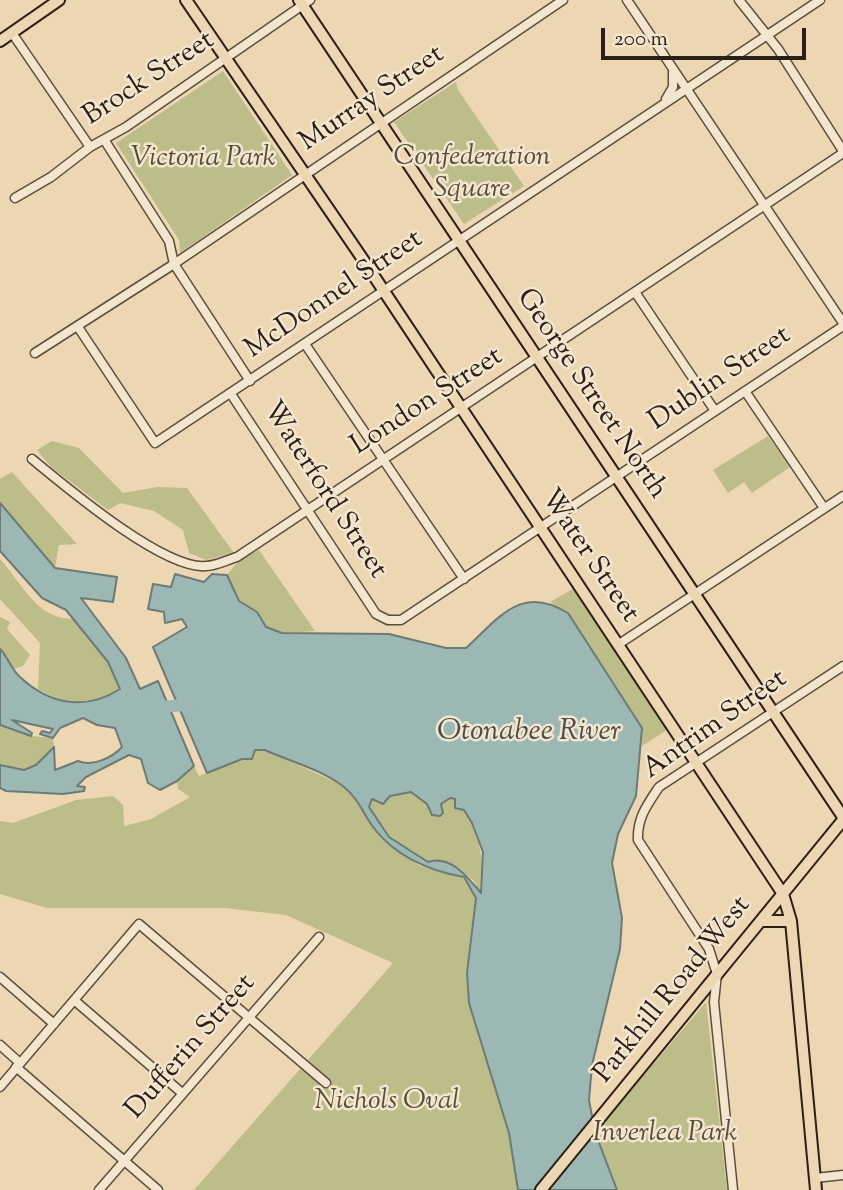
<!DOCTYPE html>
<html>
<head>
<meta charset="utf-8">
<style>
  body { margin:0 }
  #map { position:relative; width:843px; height:1190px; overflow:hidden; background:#edd7b3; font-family:"Sorts Mill Goudy",serif }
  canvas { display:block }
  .scale { position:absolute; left:601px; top:28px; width:205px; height:32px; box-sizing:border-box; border:4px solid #292017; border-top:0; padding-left:9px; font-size:21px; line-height:24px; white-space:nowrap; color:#292017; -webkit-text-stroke:5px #f3e5ce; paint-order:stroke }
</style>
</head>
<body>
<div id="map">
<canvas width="843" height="1190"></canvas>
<div class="scale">200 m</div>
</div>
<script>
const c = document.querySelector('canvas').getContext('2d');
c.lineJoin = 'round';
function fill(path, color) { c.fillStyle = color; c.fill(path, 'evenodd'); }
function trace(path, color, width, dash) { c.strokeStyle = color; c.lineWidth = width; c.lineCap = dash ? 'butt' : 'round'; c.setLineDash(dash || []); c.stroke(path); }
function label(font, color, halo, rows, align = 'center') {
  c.font = font + ' "Sorts Mill Goudy",serif'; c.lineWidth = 5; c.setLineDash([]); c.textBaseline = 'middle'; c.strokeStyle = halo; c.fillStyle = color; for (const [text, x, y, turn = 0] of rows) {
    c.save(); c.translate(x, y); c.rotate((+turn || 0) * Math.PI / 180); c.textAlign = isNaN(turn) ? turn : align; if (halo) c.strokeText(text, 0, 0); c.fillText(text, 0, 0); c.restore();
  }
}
fill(new Path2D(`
  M223,71L292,175L180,253L179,240L116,143Z
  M456,82L458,90L524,186L464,224L394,122Z
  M768,436L790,467L752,493L744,482L728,493L713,470Z
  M52,441L79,448L123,493L157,487L187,488L234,553L206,560L189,553L183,530L154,511L120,503L108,510L51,467L37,450Z
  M12,472L77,544L59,545L55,568L0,503V479Z
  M259,550L315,631L282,633L266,627L257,612L239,601L227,575L239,560Z
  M0,559C22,583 36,619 73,619L108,663L120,689C87,708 71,707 38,689L40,643L0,599Z
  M576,587L667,730L642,746V728L568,613L550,602Z
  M0,617L10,622L7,629L30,655L23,666L14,669L0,649Z
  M0,725L31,736L53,738L54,747L36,765L24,770L0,765Z
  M255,750H265L342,785L361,803L371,823L389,843L420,866L464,877L472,886L476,898L467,973L469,1003L509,1133L518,1190H194L393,963L286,915L225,908H47L0,894V821L13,823L76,800L113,796L123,805L124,826L151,819L190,797L178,789L177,781L194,766L199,776L242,759H252Z
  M411,792L427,804L429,811L443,813L441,805L450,798C477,806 488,870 480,893L474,881L454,866L428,862L389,837L369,807L372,799L383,804L390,796Z
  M706,1002L727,1190H617L595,1132Z`), '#bdbd89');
const water = new Path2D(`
  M0,503L55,568L117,577L113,602L81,598L126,658L140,689L158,681L194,766L177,781L160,790L148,783L141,759L129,755L86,777L77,786L85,787L84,791L63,794L6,791L0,788V765L24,770L36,765L54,747L55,770L78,761C92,767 112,758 122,747L115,728L97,725L83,718L60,728L53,738L40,734L42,731L50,733L53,729L12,720L32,733L31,736L0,725V649C8,657 11,669 19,676C49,705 86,711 120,689L108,662L66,610L42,598L0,551Z
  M175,574L204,582L212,574L227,575L239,601L257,612L266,627L282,633L389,634L446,648H466C500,617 521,584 568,613L642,728L636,796L618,834L612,863L622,918L620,949L592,1065L589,1100L595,1132L617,1190H518L509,1133L469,1003L467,973L476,898L464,877C428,871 390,854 369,821C361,808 356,797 344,787C323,770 289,761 265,750H255L252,759H242L207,773L153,647L187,627L182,619L165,623L164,612L148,609L153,584L171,587ZM411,792L427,804L432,815L440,816L443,813L441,804L450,798L455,799V808L464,810L472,823L483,852L481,893C469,879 451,854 428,862L389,837L369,807L372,799L383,804L390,796Z`);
fill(water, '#9bb8b5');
trace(water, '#6d7b76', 2);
trace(new Path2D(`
  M152,708L193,704`), '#9bb8b5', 12);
const minor = new Path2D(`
  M627,0L843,323
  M739,0L778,49L843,151
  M12,33L90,147
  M666,99L673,87V72
  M105,141L169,241L174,264L250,381
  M15,198L51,177L90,147L126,127L310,0
  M635,292L715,411
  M78,327L155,443L820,0
  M305,344L464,579
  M35,353L174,264L563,0
  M745,391L824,508
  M231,394L376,614L388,620H401L843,326
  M32,459C66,487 164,570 206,566C216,566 227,560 237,557L843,153
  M619,644L843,496
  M0,977L54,1024
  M74,1000L182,1093
  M0,1045L20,1063
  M16,1067L158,1190
  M0,1087L139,924L326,1083
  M815,1178L843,1175
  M99,1190L319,937
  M733,1190L714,1002L717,974L709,949L638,840C637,818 647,805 659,787L843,666`);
const major = new Path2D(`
  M186,0L364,261L783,894L791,921L816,1190
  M299,0L843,817
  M0,41L59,0
  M761,921H791
  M541,1190L843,820`);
trace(minor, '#5a4e3e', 11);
trace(major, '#292017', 14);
trace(minor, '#f3e5ce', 8);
trace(major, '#edd7b3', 10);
label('28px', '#292017', '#f3e5ce', [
  ["Brock Street",150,80,-33],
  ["Murray Street",373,100,-34],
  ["McDonnel Street",335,296,-34],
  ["Dublin Street",721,380,-34],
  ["George Street North",590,395,56],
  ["London Street",428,403,-33],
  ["Waterford Street",323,491,57],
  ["Water Street",588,557,56],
  ["Antrim Street",716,726,-35],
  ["Parkhill Road West",674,991,-51],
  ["Dufferin Street",192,1048,-49]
]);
label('italic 28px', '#554f39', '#f3e5ce', [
  ["Confederation",472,159],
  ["Square",472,191],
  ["Victoria Park",203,160],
  ["Nichols Oval",387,1103],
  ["Inverlea Park",665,1135]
]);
label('italic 30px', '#4b4e46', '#f3e5ce', [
  ["Otonabee River",529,734]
]);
</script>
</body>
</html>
